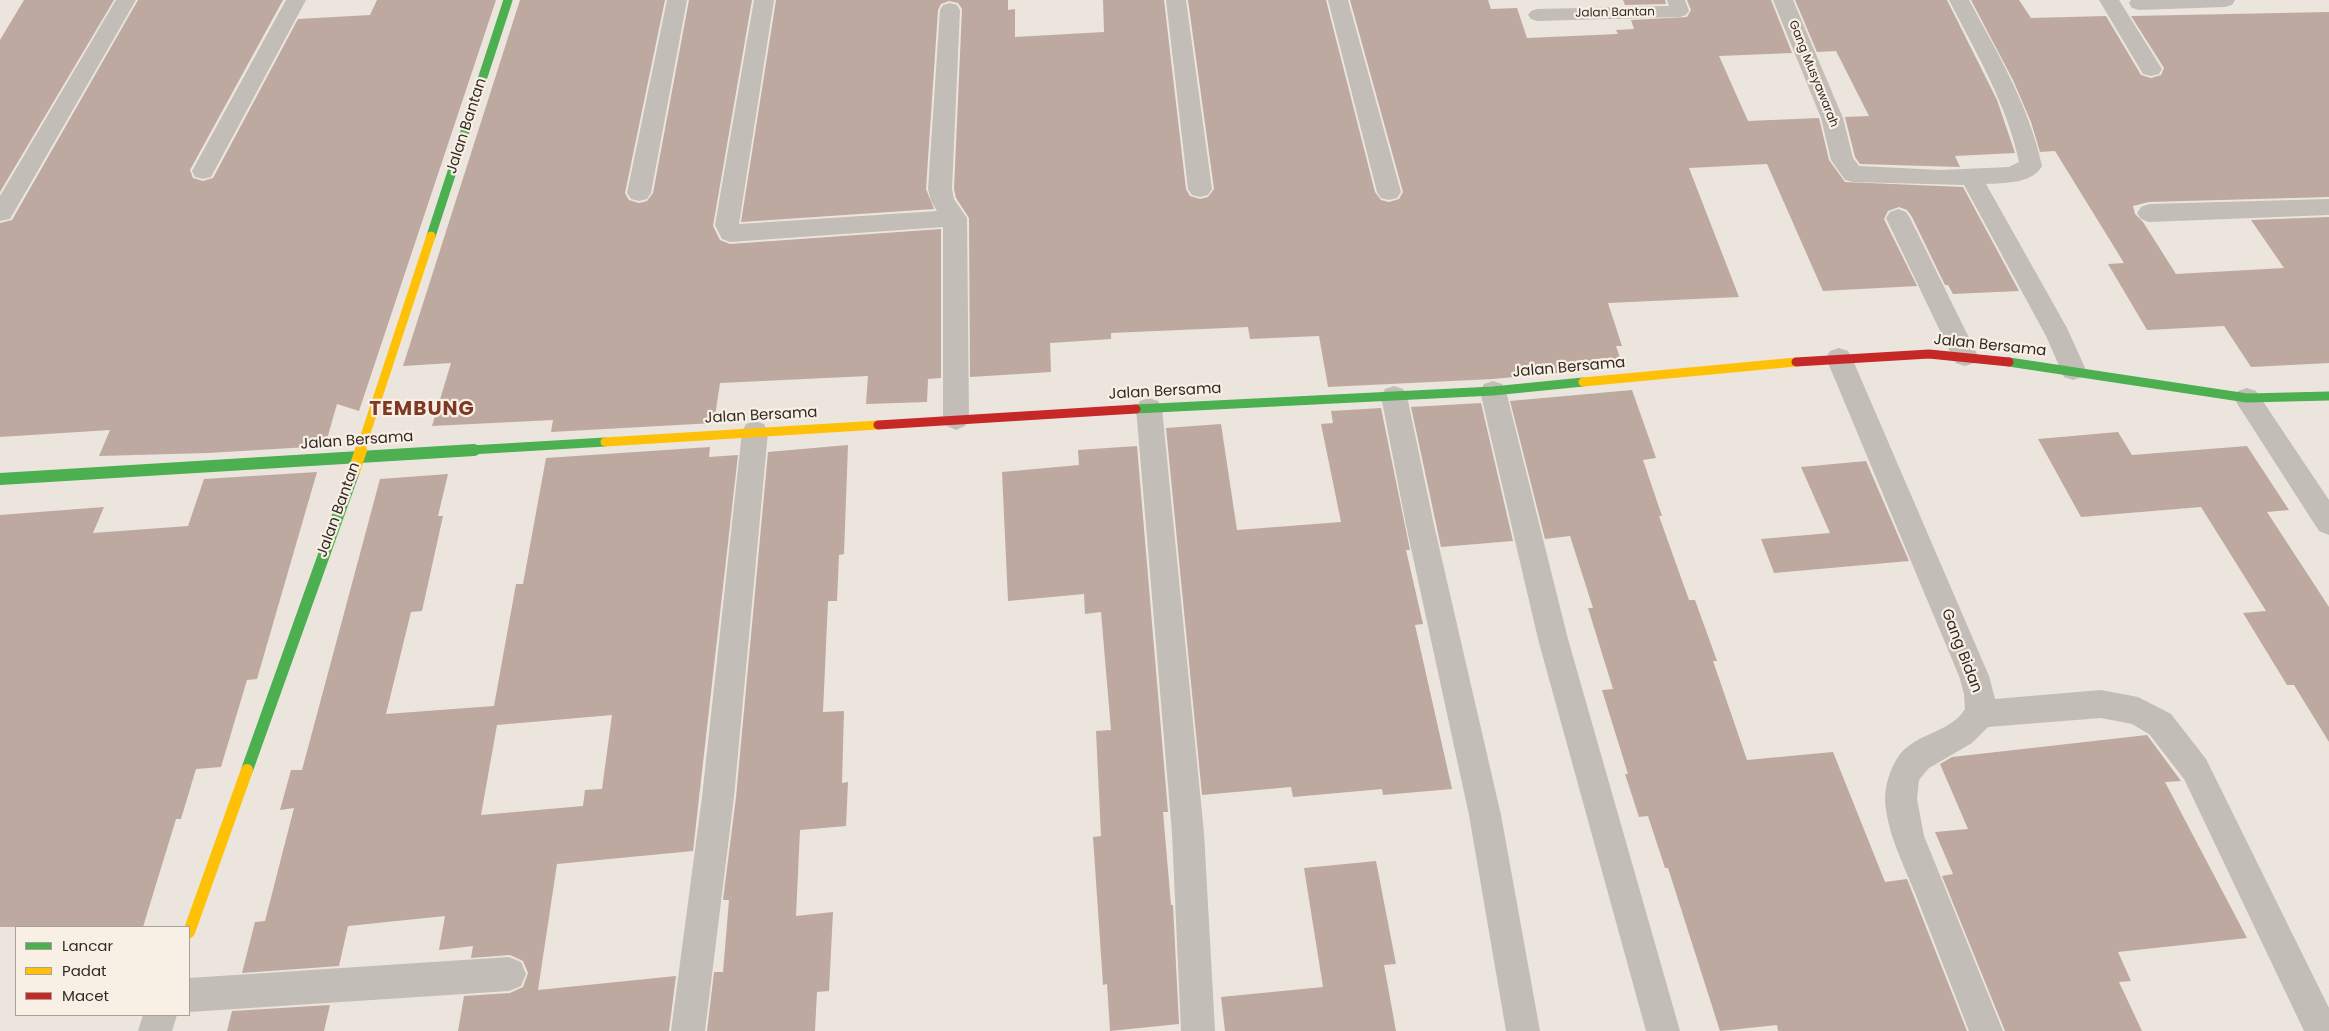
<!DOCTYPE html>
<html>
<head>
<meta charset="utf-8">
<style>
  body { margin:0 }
  #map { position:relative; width:2329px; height:1031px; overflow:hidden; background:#ebe5de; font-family:Poppins,sans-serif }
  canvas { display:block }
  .legend { position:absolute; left:15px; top:926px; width:175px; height:90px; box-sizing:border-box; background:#f8efe5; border:1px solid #a9a099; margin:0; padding:6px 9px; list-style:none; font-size:15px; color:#332a26 }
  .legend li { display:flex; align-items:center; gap:10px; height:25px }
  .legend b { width:25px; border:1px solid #a9a099 }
</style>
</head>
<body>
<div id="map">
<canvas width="2329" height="1031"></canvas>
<ul class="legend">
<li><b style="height:6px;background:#4caf50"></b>Lancar</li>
<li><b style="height:6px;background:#ffc107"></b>Padat</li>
<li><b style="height:6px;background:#c62828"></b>Macet</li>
</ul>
</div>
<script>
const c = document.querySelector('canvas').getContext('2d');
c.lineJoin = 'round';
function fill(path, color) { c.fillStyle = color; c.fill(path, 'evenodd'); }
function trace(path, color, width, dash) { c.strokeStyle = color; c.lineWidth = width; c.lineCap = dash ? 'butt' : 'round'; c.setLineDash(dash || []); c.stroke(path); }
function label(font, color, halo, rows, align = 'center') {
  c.font = font + ' Poppins,sans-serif'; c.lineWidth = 4.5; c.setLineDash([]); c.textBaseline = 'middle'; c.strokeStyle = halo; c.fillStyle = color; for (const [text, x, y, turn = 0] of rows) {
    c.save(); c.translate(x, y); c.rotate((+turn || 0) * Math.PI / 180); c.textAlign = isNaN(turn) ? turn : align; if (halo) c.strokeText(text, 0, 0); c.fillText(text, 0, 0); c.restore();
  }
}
fill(new Path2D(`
  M24,0H114L0,192V40Z
  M138,0H283L190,170L193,178L203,181L213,178L298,19L370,15L377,0H496L359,411L337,404L325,446L208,453L99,456L110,430L0,437V223L12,220Z
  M520,0H665L625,193L629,200L639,203L647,201L653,193L689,0H752L713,226L720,240L730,244L941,229V378L928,379L927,402L866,404L868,376L720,383L714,423L551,432L553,420L432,426L451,363L403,366Z
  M776,0H1008V10L1015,9V37L1104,32L1103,0H1164L1186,189L1190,196L1200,199L1208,197L1214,189L1188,0H1326L1375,192L1381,200L1389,202L1399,199L1403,192L1350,0H1488L1491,9L1517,8L1527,38L1618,34L1616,30L1634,29L1631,20L1687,17L1691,10L1687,0H1771L1792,53L1719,56L1748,121L1819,118L1829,160L1845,182L1963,187L2019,291L1953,294L1948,285H1945L1912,217L1907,210L1899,207L1888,211L1884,219L1917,286L1823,291L1767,164L1689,168L1739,297L1608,303L1622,346H1616L1623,367L1493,379L1328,387L1319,336L1250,339L1248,327L1111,333V339L1050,343L1051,372L970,377L969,218L956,198L954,189L962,9L958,3L949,1L941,4L938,10L926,189L934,209L741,222Z
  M1623,0H1665L1666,4L1625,5Z
  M1795,0H1947L1997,100L2015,153L1955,156L1960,167L1860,164L1855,157L1845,117L1869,116L1836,51L1817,52Z
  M1971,0H2019L2031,18L2106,16L2141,75L2151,78L2161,75L2164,68L2131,16L2329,12V197L2149,202L2133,206L2135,214L2143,222L2176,274L2284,268L2251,220L2329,217V363L2251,367L2224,326L2147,330L2108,264L2124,263L2055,151L2040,152L2031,122L2013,80Z
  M1632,390L1656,458L1643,460L1662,516H1659L1689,600H1695L1717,661H1713L1747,760L1833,752L1885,882L1907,879L1967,1031H1778L1777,1025L1720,1031L1668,868H1665L1648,816L1639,817L1625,774H1628L1602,690L1613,689L1588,608H1593L1570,536L1545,539L1510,401Z
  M1481,403L1513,541L1441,547L1411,407Z
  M1381,408L1410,550H1406L1423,624L1415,625L1452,789L1383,795L1382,789L1293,797L1291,787L1202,795L1166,428L1221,424L1237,530L1341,522L1321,424L1333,423L1331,411Z
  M2118,432L2132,455L2247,446L2289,510L2267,512L2329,607V742L2294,685H2287L2243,613L2266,611L2201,507L2081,517L2038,439Z
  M848,445L844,554L839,555L837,601H828L823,712L844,711L842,783L848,782L846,826L800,830L796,916L833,912L829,991L817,992L815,1031H707L714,972H723L729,900H723L736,797L768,452Z
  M1137,446L1168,812H1163L1171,905H1173L1179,1024L1110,1031L1107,984L1103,985L1093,837L1101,836L1096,731L1111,730L1101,612L1085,614L1084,594L1008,601L1002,472L1079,465L1078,450Z
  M710,447L709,457L738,455L693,851L557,864L538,990L676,976L669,1031H458L464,996L510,993L523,987L528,973L523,961L510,955L471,958L473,946L439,950L445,916L348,926L339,966L242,973L255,922L265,921L294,808L280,810L291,770H302L380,479L448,474L438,516H443L422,611L411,612L386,714L494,706L516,584H523L546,458ZM612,715L602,789L585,790L583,806L481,815L497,725Z
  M1866,461L1909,561L1774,573L1761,539L1830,533L1801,467Z
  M317,472L257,679L247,680L221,767L196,769L181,819H176L143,927H0V515L104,507L93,533L188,526L204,479Z
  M2147,735L2181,781L2165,782L2247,938L2118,952L2131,981L2119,982L2142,1031H2005L1942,876L1953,874L1935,832L1968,829L1940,764L1952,757Z
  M1376,861L1396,964L1384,965L1396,1031H1225L1221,997L1323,987L1304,868Z
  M330,1005L324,1031H227L232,1011Z`), '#bea9a0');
fill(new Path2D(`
  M1667,0H1685L1689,11L1686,15L1680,17L1537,21L1531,19L1528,15L1531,11L1537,9L1669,6Z`), '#c3bdb7');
fill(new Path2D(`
  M116,0H136L10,219L0,221V196Z
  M286,0H306L211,177L203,179L195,177L192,171Z
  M667,0H687L651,193L647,199L639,201L631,199L627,193Z
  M754,0H774L739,224L937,211L931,201L928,189L940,10L943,5L950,3L957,5L960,10L952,189L954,199L967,218L969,419L965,426L956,430L947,426L943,419V227L730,242L722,239L715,225Z
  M1166,0H1186L1212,189L1208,195L1200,197L1192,195L1188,189Z
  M1328,0H1348L1401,192L1397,198L1389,200L1381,198L1377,192Z
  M1773,0H1793L1843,118L1853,158L1859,166L1941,170L2009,167L2019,162C2007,104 1976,53 1949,0H1969C1998,54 2029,106 2042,166C2032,184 2004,183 1986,184L2067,328L2086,370L2082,377L2073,380L2064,377L2046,336L1964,185L1853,182L1845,180L1831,160L1821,118Z
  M2099,0H2119L2162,69L2159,74L2151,76L2143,74Z
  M2131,0H2235L2232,5L2225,7L2139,10L2132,8L2129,3Z
  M2329,199V215L2149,222L2141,219L2137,213L2141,207L2149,204Z
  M1898,209L1906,212L1910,218L1978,356L1974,363L1965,366L1956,363L1952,356L1886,218L1890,212Z
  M1839,348L1848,351L1852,358L1989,676L1995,699L2101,690L2138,697L2171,714L2206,759L2329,1008V1031H2304L2184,779L2149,734L2132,724L2101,718L1988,727L1972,743L1929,768L1919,780L1917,799L1924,836L2003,1031H1969C1951,985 1933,939 1915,893C1903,863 1887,833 1885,800C1885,785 1890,769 1898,757C1914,733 1951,733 1965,709L1964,694L1959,676L1826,358L1830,351Z
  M1493,381L1502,384L1506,391L1568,639L1680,1031H1646L1538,639L1480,391L1484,384Z
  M1394,386L1403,389L1407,396L1434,525L1501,815L1540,1031H1506L1469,815L1406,525L1381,396L1385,389Z
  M2247,388L2256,391L2329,500V535L2319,531L2238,405L2234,398L2238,391Z
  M1149,398L1158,401L1162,408L1204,833L1215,1031H1181L1172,833L1136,408L1140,401Z
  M755,421L764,424L768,432L734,797L705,1031H671L702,797L742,432L746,424Z
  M509,957L521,962L526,974L521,986L509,991L189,1012V978Z
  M143,1015H177L172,1031H138Z`), '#c3bdb7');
trace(new Path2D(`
  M431,236L508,0
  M2009,362L2247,398L2329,396
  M1136,409L1493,391L1583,382
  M454,451L605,442`), '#4caf50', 9);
trace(new Path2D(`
  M0,479L474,450
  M247,770L354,471`), '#4caf50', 12);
trace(new Path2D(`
  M1583,382L1796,362
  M605,442L878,425
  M360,451L431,236`), '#ffc107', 9);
trace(new Path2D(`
  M354,471L361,450
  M189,932L247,770`), '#ffc107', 12);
trace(new Path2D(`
  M1796,362L1929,354L2009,362
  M878,425L1136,409`), '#c62828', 9);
label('12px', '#332a26', '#f8efe5', [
  ["Jalan Bantan",1615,13,-1],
  ["Gang Musyawarah",1813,74,68]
]);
label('15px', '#332a26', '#f8efe5', [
  ["Jalan Bantan",467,126,-72],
  ["Jalan Bersama",1990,346,6],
  ["Jalan Bersama",1569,368,-5],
  ["Jalan Bersama",1165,392,-3],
  ["Jalan Bersama",761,416,-3],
  ["Jalan Bersama",357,441,-4],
  ["Jalan Bantan",339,510,-70],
  ["Gang Bidan",1961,651,69]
]);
c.letterSpacing = '1px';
label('bold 20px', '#7f3823', '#f8efe5', [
  ["TEMBUNG",422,410]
]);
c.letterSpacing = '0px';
</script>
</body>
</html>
